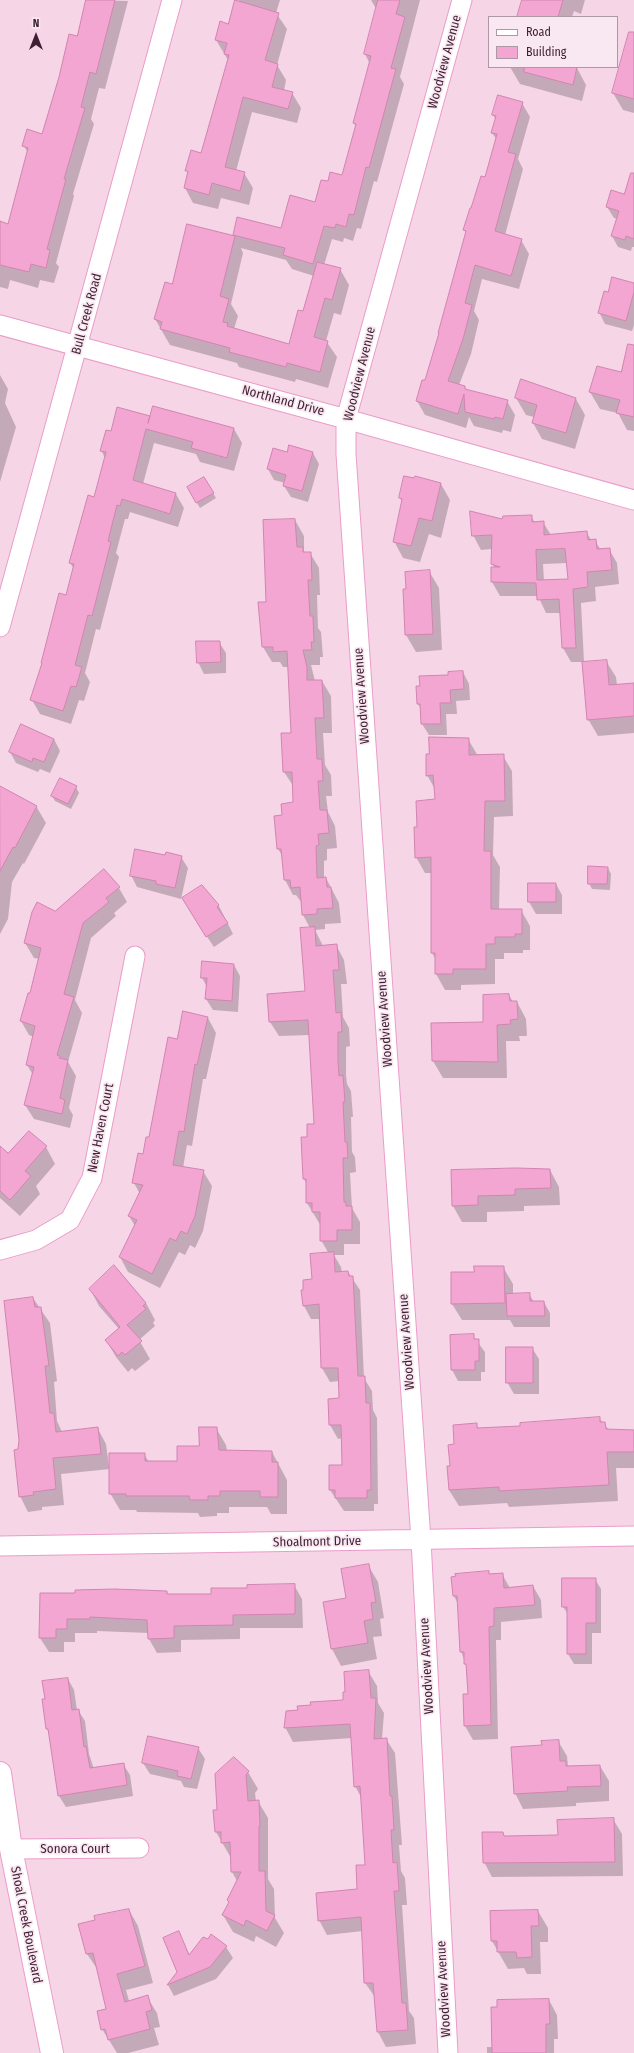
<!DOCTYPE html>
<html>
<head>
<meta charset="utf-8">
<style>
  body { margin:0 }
  #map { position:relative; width:634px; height:2053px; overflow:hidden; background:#f6d5e7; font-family:"Fira Sans Condensed",sans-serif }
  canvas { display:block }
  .legend { position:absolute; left:488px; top:16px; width:130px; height:52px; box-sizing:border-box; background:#f9e8f1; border:1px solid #ae98a5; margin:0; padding:5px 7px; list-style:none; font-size:12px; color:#3e1f32 }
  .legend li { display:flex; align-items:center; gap:8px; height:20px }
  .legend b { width:20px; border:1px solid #ae98a5 }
  .north { position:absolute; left:16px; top:16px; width:40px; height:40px; -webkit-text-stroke:3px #f9e8f1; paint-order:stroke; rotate:0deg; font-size:11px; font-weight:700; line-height:16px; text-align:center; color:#3e1f32 }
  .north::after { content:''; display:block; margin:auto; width:14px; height:18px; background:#3e1f32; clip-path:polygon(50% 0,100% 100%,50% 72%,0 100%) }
</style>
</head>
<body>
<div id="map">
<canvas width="634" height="2053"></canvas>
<ul class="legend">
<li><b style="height:5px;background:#fff"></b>Road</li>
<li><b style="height:11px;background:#f4a6d3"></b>Building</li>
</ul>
<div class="north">N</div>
</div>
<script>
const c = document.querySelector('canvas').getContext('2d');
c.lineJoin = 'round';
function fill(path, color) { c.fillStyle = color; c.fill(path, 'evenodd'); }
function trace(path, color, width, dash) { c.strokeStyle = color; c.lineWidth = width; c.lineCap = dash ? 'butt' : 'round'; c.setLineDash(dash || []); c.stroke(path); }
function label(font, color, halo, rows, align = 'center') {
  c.font = font + ' "Fira Sans Condensed",sans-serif'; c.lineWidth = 3.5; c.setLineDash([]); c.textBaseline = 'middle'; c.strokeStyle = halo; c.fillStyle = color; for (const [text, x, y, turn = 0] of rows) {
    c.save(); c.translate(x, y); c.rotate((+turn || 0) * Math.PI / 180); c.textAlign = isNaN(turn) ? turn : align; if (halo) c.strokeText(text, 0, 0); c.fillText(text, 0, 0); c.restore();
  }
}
fill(new Path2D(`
  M87,0L128,1L105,89L99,88L91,119L94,124L73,194L74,196L56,263L59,267L54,283L40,280L38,288L10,280L8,289L0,287V223L9,225L28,153L24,146L43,135L78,37Z
  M239,0H280L276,13L287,29L277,65L286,80L284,91L292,93L301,108L297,123L252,112L236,171L244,173L253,188L249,205L221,198L218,209L193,203L185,188L192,151L201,154L228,60L216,40L228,25Z
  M371,0H420L400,77L404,84L377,182L374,181L361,229L357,228L353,241L344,238L343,242L332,239L324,265L340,269L349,285L341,315L334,313L326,341L337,357L328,388L296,379L295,382L239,367L237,363L170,345L155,319L173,285L188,225L235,237L234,234L281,229L316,203L328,182L343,176L356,128L354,123L370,64L365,54L377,10ZM241,248L286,260L292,269L314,276L304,312L290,345L234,329L238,316L231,304L243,253Z
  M527,0H585L581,14L574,11L572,17H518Z
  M634,44V113L623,110L613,93Z
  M510,67L577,68L586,85L582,101L520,84Z
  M522,103L530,117L518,159L523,169L505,235L521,240L529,254L519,289L482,279L474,311L479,320L471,354L459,385L465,387L466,390L507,401L515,415L511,432L503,430L502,433L474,426L469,417L466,428L425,415L417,401L425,382L440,335L439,332L466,233L464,230L486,178L497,140L492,133L496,120L493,115Z
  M634,189V247H632L631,251L618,247L612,236L617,219L614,218L607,207L627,196Z
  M634,284V325L632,331L605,324L599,312L609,293Z
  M634,358V431L627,430L618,413L600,409L590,392L622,373Z
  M0,375L8,389L5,403L16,427L0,482Z
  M516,398L576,399L585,415L575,449L542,439L533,423L534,417L526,415Z
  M150,417L151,418L234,429L242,443L234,471L200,462L196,454L154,443L143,484L176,494L184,508L178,527L130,512L128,519H125L116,553L119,557L100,630L96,629L85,673L90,682L84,701L79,700L71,724L40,714L32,700L66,596L74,569L70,563L95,498L105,458L101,450L111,432Z
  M313,453L319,464L308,502L291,497L284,486L285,483L274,480L268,469Z
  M204,478L216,498L200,508L188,488Z
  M441,484L450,500L441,538L429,534L420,562L403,558L394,541L402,502L400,498Z
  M531,516L535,523L543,522L551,535L586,532L592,541H595L601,550L609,549L617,563L619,584L595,587L596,601L581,603L584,662L606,661L616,677L617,685L634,684V733L598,736L588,719L583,662H571L563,648L561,613H546L538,596H500L492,582L495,568L492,564V549L481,550L473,535L502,521ZM568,563L569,580L544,581L543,564Z
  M295,520L304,536V551L305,553H310L319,568L320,595H317L318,628L321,632L323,657H320V665H311L315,681H322L331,696L332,733H323L325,765L331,775L332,796H326L328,812L335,826L337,848L327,849V860L324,861V878H326L339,903L341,923L325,924V929L315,930L323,946L336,945L344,960L347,984H341L343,1017L349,1028L350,1046L346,1047V1075L347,1084L351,1091L353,1117H351L352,1152L355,1157L356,1172L350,1173L352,1208L360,1222V1244H344V1255H334L341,1267L342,1273L348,1272L360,1290L364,1378L372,1391L373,1410L377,1418L378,1504H374V1511H344L330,1490L343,1466L342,1438L338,1439L330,1425L340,1399L339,1381L330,1382L322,1368L320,1319H311L304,1306L313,1280L329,1254L321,1240V1226L307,1203V1185L304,1179L308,1138L315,1125L309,1035L279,1036L270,1022L306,992L310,928L303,915L302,903L296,895H293L285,880L283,857L278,849L283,816L294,803V787L284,772L292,734L289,667H283L280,662H272L263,647L267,603Z
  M429,571L439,588L442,650L416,652L406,635L404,590H407Z
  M219,642L226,653V673L204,674L198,662Z
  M463,672L469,684L470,700L456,701L457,714H446L447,735H429L422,724V710L418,704L421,687Z
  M54,739L60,751L50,773L40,769L38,772L16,763L10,752Z
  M468,739L478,756H503L512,771L513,816L494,817L493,855L500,867L499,910H521L530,926V950H523V953H504V959H495V984L461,985V990H445L436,974V960L432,953V873H425L416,857L418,828L436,800V791L427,775Z
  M76,787L79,793L71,809L55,801L52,796Z
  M0,794L36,806L46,823L24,864L23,863L12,882L8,919L0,934Z
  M166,856L181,857L188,868L181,899L137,887L131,875Z
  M608,868L611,874L610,890L592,889L589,883Z
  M529,884H556L562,895V914H536L529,902Z
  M202,887L219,906L233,934L214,947L189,910Z
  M119,888L127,902L114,913L116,916L91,938L75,1000L82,1013L68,1062L76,1076L69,1108L73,1115L70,1128L34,1119L25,1105L33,1075L27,1065L34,1037L29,1035L21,1021L31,995L40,959L34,958L25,943L55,912Z
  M234,965L240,976L238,1012L213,1010L206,999L207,987L202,978Z
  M509,995L513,1002H517L526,1019L527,1036H519L520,1041H506L507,1078H443L433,1061L485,1023Z
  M184,1012L208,1018L216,1033L206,1079H203L192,1146L187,1145L183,1168L203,1171L212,1186L203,1231L195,1248L190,1245L185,1255L179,1252L160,1288L128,1272L120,1257L135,1226L129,1216L140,1194L134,1183L150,1138Z
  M0,1147L9,1155L46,1147L55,1164L36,1186L40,1194L20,1216L0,1198Z
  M550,1170L559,1187L560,1205L524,1206V1211L487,1212V1222H462L453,1206L452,1171Z
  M114,1266L146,1303L155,1320L153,1323L155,1326L139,1340L150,1359L135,1371L132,1368L128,1372L116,1357L106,1340L119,1329L99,1306L90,1289Z
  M503,1267L513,1284V1295L529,1294L534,1302H544L550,1313V1327H514L510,1320H462L452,1304L475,1273Z
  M33,1298L50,1323L57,1381L54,1382L57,1421L62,1432L98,1429L106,1444L109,1467L144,1454L149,1462H178L200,1447L216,1428L226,1445L227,1451L272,1452L287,1480V1514H271L267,1507H229V1513H217V1516L200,1517L198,1513L137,1512L136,1510H120L110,1493V1469L61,1474L64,1505L42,1507V1510L28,1512L20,1496L19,1450Z
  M473,1336L485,1352V1372H481V1381H458L452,1370Z
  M532,1348L539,1359V1394H514L507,1382Z
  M599,1418L609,1430L634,1431V1468H616L618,1501L509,1507L507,1503L459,1506L449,1490L451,1467L455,1445L476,1424L479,1429L521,1427Z
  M368,1565L378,1582L384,1618L380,1619L382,1636L373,1637L377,1659L341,1666L332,1649L324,1603L348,1599Z
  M488,1572L490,1575L502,1574L510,1588L533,1586L541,1600L542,1618L501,1622V1640H496L498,1739L473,1740L465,1726L464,1695H469L467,1668L461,1651L458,1604L454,1596L452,1578Z
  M595,1579L601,1589V1633H592V1664H574L568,1654V1614L563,1607Z
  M294,1585L302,1599L303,1628H240V1639L181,1640V1652L157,1653L149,1639V1633L97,1631V1633H75V1642H64V1652H49L40,1638L41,1594L167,1592L168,1595H212Z
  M368,1671L377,1686L378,1703L384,1713L382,1739H386L395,1753L402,1845H399L401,1871L405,1878L407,1905H402L409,2011L414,2018L416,2044L386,2047L378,2032L375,1997L365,1983L363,1931L327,1935L319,1920L358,1890L366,1865L362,1799L355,1786L352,1738L293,1742L285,1727L299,1710L344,1701Z
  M68,1679L74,1690L77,1710H78L85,1721L89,1754L94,1769L123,1764L130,1775L133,1796L66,1807L59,1796L49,1733L47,1729L46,1700Z
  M558,1741L567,1756L568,1767L600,1766L609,1781V1801L576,1803V1806L523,1809L515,1793Z
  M198,1748L205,1759L197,1789L184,1787L181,1781L150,1774L143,1763Z
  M248,1772L258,1789L255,1793L256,1801H258L268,1818V1879L274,1889L275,1918L284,1933L276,1947L256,1936L254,1942L233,1932L223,1915L230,1903L237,1881L232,1872L231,1858L216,1832L218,1811Z
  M613,1819L622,1834L623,1876L492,1877L484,1862L503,1833L505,1837L559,1836Z
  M129,1910L138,1926L153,1983L126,1990L129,2001L147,1997L157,2013L160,2027L154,2028L159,2045L128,2053H117L102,2029L107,2009L98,1970L87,1954L96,1921Z
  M538,1911L548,1928V1942H540L541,1974H527L524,1968L508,1969L492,1941V1912Z
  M179,1933L190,1956L226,1947L233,1958L216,1979L174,1996L168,1985L178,1972Z
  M549,2000L557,2015L558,2039H554V2053H487V2047H493Z`), '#0003');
const building = new Path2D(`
  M86,0H115L96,74L90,72L81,107L85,108L64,179H66L47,249L50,250L46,268L31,264L29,272L0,265V221L8,224L28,148L22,146L27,129L42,134L59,77L69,34L77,36Z
  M235,0L279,13L265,60L278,64L272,87L293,92L288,109L243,97L225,167L245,172L240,191L212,183L209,195L184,188L188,171H185L191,150L201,153L229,55L224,54L227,43L215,40L220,21L228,24Z
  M378,0H400L396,14L405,17L391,68L396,69L369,168L366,167L354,215L349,214L346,227L336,224L335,228L324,226L313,264L283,255L285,248L233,235L237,217L281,228L290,195L315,202L321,180L328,181L330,172L342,175L356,124L353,123L371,56L364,54Z
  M522,0H563L558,17H517Z
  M629,32H634V99L612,93Z
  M525,67H577L573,85L524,72Z
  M498,95L523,102L508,152L516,154L495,231L522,239L511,276L475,265L465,303L472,305L463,339L448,381L465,386V389L508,400L503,419L495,417L494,419L465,412L464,394L458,414L416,401L422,380H425L439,333H438L466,231L463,230L470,208H471L481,176L485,177L497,134L491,133L496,116L492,115Z
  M631,173H634V239L626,236L625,240L611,236L619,211L606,207L611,190L624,194Z
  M187,224L235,236L220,296L229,299L223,322L228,323L227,326L289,344L298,310L303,311L317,262L341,268L332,300L325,298L314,337L328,341L320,372L287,363L286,367L229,352L230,348L160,329L162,322L154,319L165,282L172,284Z
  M612,277L634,283V292L626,321L598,313L604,291L608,292Z
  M628,344L634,345V417L616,413L620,400L589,392L597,366L621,372Z
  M521,379L576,398L566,433L532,423L537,405L515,398Z
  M153,406L234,428L227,458L191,448L193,442L146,429L133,480L176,493L170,514L122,499L120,506L117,505L108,541L111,542L92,616L88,615L75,665L82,667L76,687L71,686L63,711L30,700L42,663H41L59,593L66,595L74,564L69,563L88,495L94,497L106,452L100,451L106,430L111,431L117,407L150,416L148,423Z
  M289,445L313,452L302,491L283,486L286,475L267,469L273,448L287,452Z
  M404,476L414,478L415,476L441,483L432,521L419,518L411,546L393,542L402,499L399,498Z
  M204,477L214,493L196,503L187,487Z
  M470,511L502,519L503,516L532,515V522L544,521V535L587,531L588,540L596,539L597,549L610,548L612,570L587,572L588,587L573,589L576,648H562L559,599L537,600L536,583L491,582V567H500L491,564L492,535L472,536ZM565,549L568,579L537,580L536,550Z
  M295,519L297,547H303V552H311L312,580H308L310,616H313L314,642H311L312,650H303L307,667V680H322L324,718H315L317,759H322L323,781H318L320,810H327L329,833L318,834L319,845L316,846L317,878L326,877L327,887H331L333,908L317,909V914L302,915L300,887L291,888L290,880H284L281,849H277L274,816L282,815L281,804L293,802L292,772H283L281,733H291L287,651L273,652V647H262L258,602H266L263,520Z
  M430,570L433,634L405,635L403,589H406L405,572Z
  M196,641H220L221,662L197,663Z
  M607,660L609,685L634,683V716L587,720L582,662Z
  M463,671L464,689L450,690L451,703H440L441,724H421L420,704H417L416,686H420L419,676L448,675V672Z
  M21,724L54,739L44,762L33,758L32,762L9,752Z
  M429,737L469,738V755L504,754L505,801H485L484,851H491V909H522V934H515V937H495V944H486V969H453V974H435V953H431V857L415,858L414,827H417L416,801L435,799L433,775L426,776V754H429Z
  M60,778L77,786L68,804L51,796Z
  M0,786L37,806L15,848L13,847L0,871Z
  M135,849L165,855L166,852L182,856L175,888L156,884V881L130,876Z
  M588,866L608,867L607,884H588Z
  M104,869L120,887L106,898L109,902L83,923L64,994L74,997L57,1055L60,1056L59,1058L68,1060L60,1098L65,1100L62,1114L24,1105L34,1067L26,1065L35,1026L20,1021L28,993H30L41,948L24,943L32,912L37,902L55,911Z
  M528,883H556V902H528Z
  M202,885L219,905L217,907L228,923L206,937L182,898Z
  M315,927L316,946L337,944L339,970H333L336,1013L341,1012L342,1032H338V1060L339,1076L343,1075L345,1102H343L345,1142H347L348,1158H343L344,1202H346V1206H352V1230H337V1241H320V1212H312V1203H306V1179H303L301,1137H307V1124H314L308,1020L269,1022L267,994L305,991L300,928Z
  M202,961L234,964L232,1001L205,999L207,978H201Z
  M509,994L510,1001H517L518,1019L510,1020L511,1024L497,1025L498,1062L432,1061L431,1023L483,1022V995Z
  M183,1011L208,1017L197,1065L195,1064L184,1132L179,1131L173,1165L204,1170L195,1216L187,1234L181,1231L176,1241L170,1238L152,1274L119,1257L137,1220L128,1216L143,1185L132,1183L138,1153L143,1154L146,1137H149L168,1037L177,1039Z
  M29,1131L47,1146L25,1171L31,1176L10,1200L0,1191V1146L8,1153Z
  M516,1168L550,1169L551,1188L515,1189V1195L478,1196V1205L452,1206L451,1170Z
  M334,1252L335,1272L348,1271L349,1276H353L358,1376H365L366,1403H370L371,1490H367V1498H335V1490H329V1465H342L341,1425H329L328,1399L339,1398L338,1368H321L319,1304L303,1306L301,1290H303V1280L312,1279L310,1254Z
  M114,1265L146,1303L143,1306L146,1309L127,1325L142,1341L125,1355L122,1352L118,1356L105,1340L120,1327L89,1289Z
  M474,1266H504L505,1303L451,1304V1272H474Z
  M530,1293V1301H544L545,1316H507L506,1294Z
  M33,1297L35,1307H41L49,1366H45L50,1413H54L56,1432L98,1427L101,1454L53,1458L56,1489L33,1492L34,1495L19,1497L14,1450L18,1449L19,1440L4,1301Z
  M474,1334V1339H479V1361H475V1370H451L450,1335Z
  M506,1347H533V1383H506Z
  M600,1417V1422H605L606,1429L634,1430V1452H607L609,1485L499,1491V1487L449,1490L447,1466H450L448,1445L454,1444L453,1425L477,1423V1428L520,1426V1423Z
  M199,1427H217L219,1450L272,1451V1462H278V1497H260V1491H220V1496H208V1500H190L189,1496H126V1494H109V1453H145V1461H177V1446H199Z
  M369,1564L376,1602L371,1603L373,1619L364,1621L368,1643L331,1649L323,1602L346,1598L341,1569Z
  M489,1571V1574L503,1573L504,1588L533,1585L535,1605L494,1608V1626L489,1627L491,1725L464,1726L463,1694H468L466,1664H464V1652H460L457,1596H453L451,1577L456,1576L455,1574Z
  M562,1578H596V1623H586V1654H567V1607H562Z
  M295,1584V1614L233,1615V1625L174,1626V1638L148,1639L147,1620L90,1617V1619H67V1629H56V1638H39L40,1593H75V1590L115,1589L167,1591V1594H211V1588H247V1585Z
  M369,1670L371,1698H376L374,1739L387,1738L390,1796H392L394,1830H391L393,1863L397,1862L399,1891H394L402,2003H406L408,2030L377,2032L373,1983H364L361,1917L318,1921L316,1893L357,1889L356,1865H365L360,1786L354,1787L350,1724L284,1728L286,1711L298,1710L297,1706L311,1705L310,1702L343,1700V1692H345L344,1672Z
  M68,1678L72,1710L79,1709L84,1747L86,1746L90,1768L124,1763L127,1785L58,1796L48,1729H46L42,1699H45L42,1681Z
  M148,1736L199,1747L191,1779L177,1776L178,1771L142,1763Z
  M559,1740L560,1761H566V1766L600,1765L601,1786L567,1787L568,1791L514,1794L511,1747L542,1745L541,1741Z
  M234,1757L249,1771L246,1775L248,1801L259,1800L260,1826H259V1871H265L266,1911L275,1915L267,1931L246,1920L244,1926L222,1915L229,1902L227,1900L241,1872H231L230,1842L221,1843V1832H215L213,1810H217L215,1774Z
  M614,1818L615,1862L483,1863L482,1832H503L504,1836L558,1835L557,1820Z
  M129,1909L145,1966L117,1974L125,2002L148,1995L152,2010L146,2012L150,2029L108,2040L105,2029L101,2030L97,2011L106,2009L93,1953L86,1954L78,1924L95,1920L94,1916Z
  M538,1910L539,1926H531L532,1957L517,1958L516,1952H497V1941H491L490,1911Z
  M179,1931L189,1955L203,1937L208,1939L211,1934L227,1946L210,1967L167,1985L177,1972L163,1938Z
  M549,1999L550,2024H546V2053H492L491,2007H497V2000Z`);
fill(building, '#f4a6d3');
trace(building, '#d084b0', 1);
const minor = new Path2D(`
  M0,325L346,419L634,500
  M0,627L172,0
  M0,1250L36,1240L70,1220L92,1178L135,956
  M0,1546L634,1536
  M11,1849L139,1848
  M448,2053L421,1540L346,454V419L462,0`);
const tertiary = new Path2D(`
  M0,1773L11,1849L52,2053`);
trace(minor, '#eb9cca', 21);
trace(tertiary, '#eb9cca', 24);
trace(minor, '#fff', 19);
trace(tertiary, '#fff', 22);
label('13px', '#3e1f32', '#f9e8f1', [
  ["Woodview Avenue",445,62,-75],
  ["Bull Creek Road",87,314,-75],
  ["Woodview Avenue",360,374,-76],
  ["Northland Drive",283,401,15],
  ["Woodview Avenue",362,696,-94],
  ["Woodview Avenue",385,1019,-94],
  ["New Haven Court",101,1128,-79],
  ["Woodview Avenue",407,1342,-94],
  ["Shoalmont Drive",317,1542,-1],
  ["Woodview Avenue",427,1666,-93],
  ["Sonora Court",75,1849],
  ["Shoal Creek Boulevard",26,1925,79],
  ["Woodview Avenue",444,1989,-93]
]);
</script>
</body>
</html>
